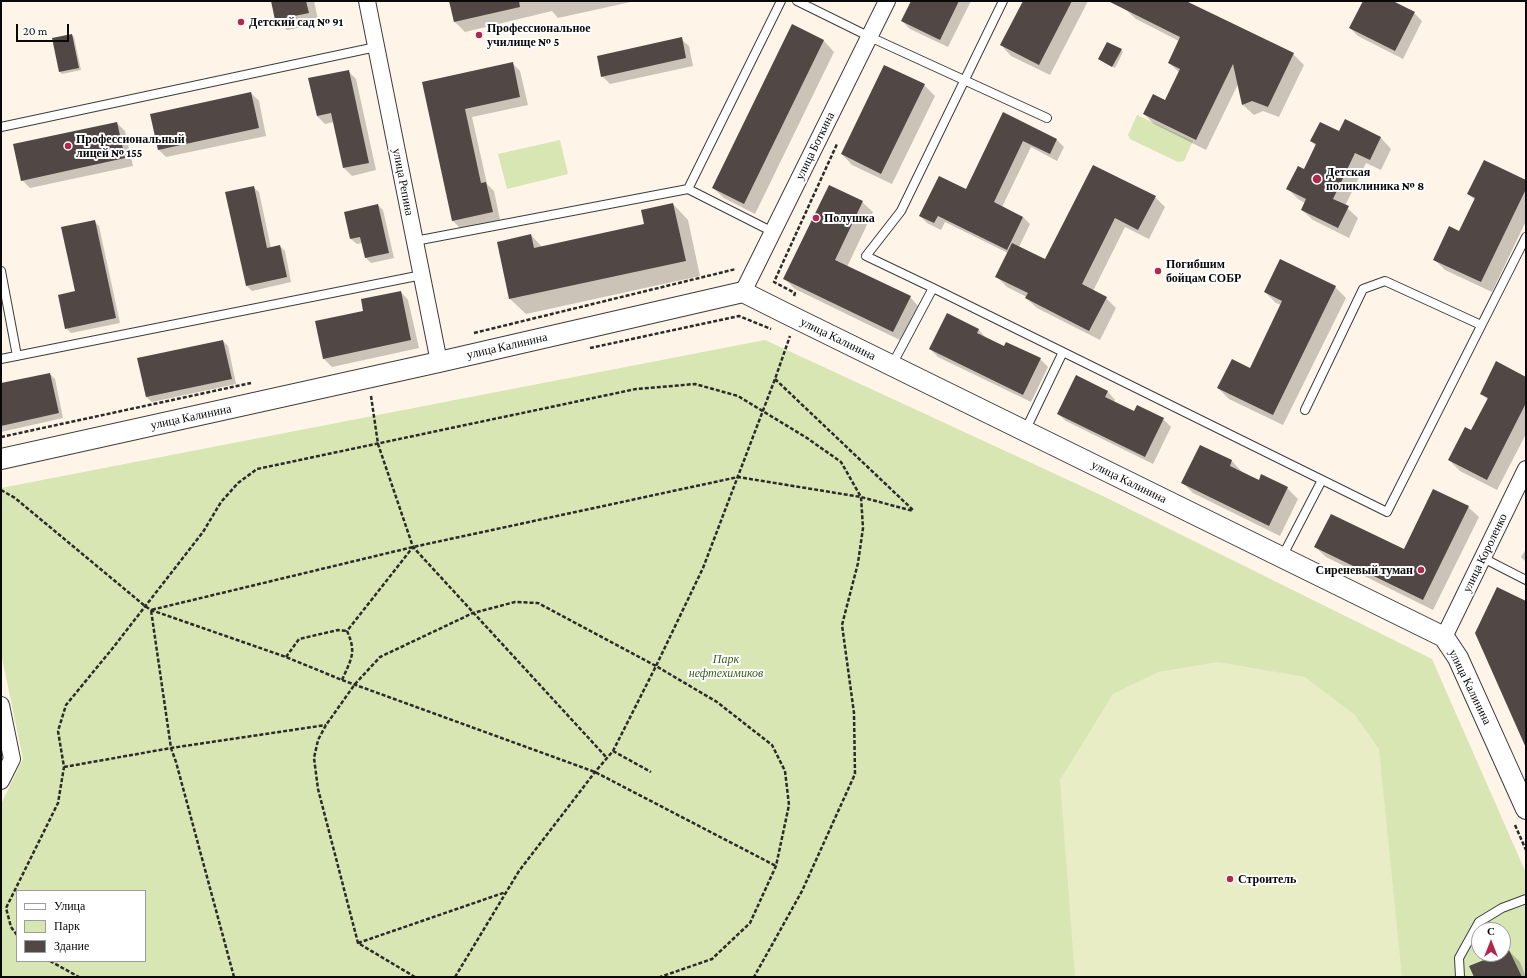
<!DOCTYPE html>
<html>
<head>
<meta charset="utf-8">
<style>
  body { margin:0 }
  #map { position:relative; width:1527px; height:978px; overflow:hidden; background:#fef4e7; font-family:"Crimson Pro",serif }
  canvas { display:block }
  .frame { position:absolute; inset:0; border:2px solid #090909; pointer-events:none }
  .legend { position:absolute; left:16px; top:890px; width:130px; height:72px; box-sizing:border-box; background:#fff; border:1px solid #9d9d9d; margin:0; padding:5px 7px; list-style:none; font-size:12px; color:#090909 }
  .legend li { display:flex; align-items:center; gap:8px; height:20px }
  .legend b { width:20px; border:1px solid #9d9d9d }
  .north { position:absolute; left:1471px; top:922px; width:40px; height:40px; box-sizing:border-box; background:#fff; border:1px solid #9d9d9d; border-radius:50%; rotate:0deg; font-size:11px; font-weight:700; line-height:16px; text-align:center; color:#090909 }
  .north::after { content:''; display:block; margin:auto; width:14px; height:18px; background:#b2284d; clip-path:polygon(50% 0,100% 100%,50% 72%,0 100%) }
  .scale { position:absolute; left:16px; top:24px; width:53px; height:18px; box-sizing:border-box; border:2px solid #090909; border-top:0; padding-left:5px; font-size:12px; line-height:14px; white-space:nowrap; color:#090909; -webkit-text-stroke:3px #fff; paint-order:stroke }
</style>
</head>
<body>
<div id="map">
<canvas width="1527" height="978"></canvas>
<div class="frame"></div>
<ul class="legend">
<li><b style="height:5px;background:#fff"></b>Улица</li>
<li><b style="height:11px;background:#d8e6b3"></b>Парк</li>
<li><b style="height:11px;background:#514846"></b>Здание</li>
</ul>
<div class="north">С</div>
<div class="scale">20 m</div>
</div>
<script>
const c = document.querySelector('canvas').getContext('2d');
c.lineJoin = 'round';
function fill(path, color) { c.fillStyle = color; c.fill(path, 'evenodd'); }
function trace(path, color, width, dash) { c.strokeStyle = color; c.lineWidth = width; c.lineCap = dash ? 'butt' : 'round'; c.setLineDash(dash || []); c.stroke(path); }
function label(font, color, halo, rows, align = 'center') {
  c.font = font + ' "Crimson Pro",serif'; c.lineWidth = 4; c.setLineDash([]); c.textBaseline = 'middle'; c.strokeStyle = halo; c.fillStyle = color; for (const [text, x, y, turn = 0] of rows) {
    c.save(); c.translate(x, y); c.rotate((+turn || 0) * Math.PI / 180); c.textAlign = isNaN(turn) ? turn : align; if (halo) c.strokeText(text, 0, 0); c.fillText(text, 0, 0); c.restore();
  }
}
fill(new Path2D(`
  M1137,115L1193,141L1184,161L1178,162L1130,139L1128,135Z
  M560,140L568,174L507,189L498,154Z
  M765,340L1105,497L1432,659L1526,873V977H1V804L23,759L1,653V488ZM17,891H145V961H17ZM1479,930H1503V954H1479Z`), '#d8e6b3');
fill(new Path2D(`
  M1218,662L1305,677L1355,715L1379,749L1402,977H1075L1060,780L1113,694L1158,672Z`), '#e8edc5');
fill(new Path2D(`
  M272,1H314L319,24L287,30L276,20Z
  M450,1H635L558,18L552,11L465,32L454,21Z
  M912,1H971L948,47L910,29L902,21Z
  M1024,1H1088L1050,75L1011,56L1001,45Z
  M1129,1H1184L1293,54L1304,65L1279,117L1263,111L1254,115L1243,105L1238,84L1206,150L1154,124L1144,114L1166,101L1180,73L1169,63L1179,41L1136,19L1125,9Z
  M1364,1H1391L1414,13L1422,21L1403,59L1358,36L1350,28Z
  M792,26L824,41L834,52L755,214L724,198L713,188Z
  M72,35L74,37L81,70L62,74L60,72Z
  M681,39L689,46L693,66L610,84L602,76Z
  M1121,50L1123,52L1115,68L1102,61Z
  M512,63L520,71L528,105L472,117L487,184L494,191L500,220L461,229L453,221L423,82Z
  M348,71L356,79L376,170L352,176L344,168L334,122L325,124L317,116L309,79Z
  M924,85L935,96L892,184L852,165L842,154Z
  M251,93L259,101L266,136L166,157L158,149Z
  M1003,113L1057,140L1064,147L1057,161L1031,147L1002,207L1023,217L1030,224L1019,247L1046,260L1094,166L1155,197L1165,207L1149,239L1125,227L1093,291L1106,298L1116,308L1100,340L1037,308L1026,298L1027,297L1007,287L997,277L1008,253L945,222L941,230L927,223L920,216L966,190Z
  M1345,121L1381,138L1391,149L1381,170L1366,163L1345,206L1358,218L1349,238L1313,220L1302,210L1305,203L1298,199L1288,189L1304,170L1316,146L1311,141L1339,132Z
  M117,123L125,131L133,166L30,188L22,180Z
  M1526,181V221L1492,292L1445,270L1434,259L1459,232L1475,200L1468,194Z
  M253,187L259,192L271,248L280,246L285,251L291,282L252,291L247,286Z
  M862,202L873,212L847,267L910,297L920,308L904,342L795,289L785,279Z
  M673,204L688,220L700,276L526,314L510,299L531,235L542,247L645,225Z
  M378,205L383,210L394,258L371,263L366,258L362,243L357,244L351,239Z
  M94,221L99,226L120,323L71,333L66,328Z
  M1281,260L1335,287L1346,298L1283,425L1229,399L1218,388L1250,369L1281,305L1276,303L1265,292Z
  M401,292L408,300L419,348L332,367L324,359L316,322L365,311Z
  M978,329L986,338L1005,347L1040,359L1048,367L1031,402L938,357L930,349Z
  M223,341L228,346L236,384L152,402L146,397L138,359Z
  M50,374L55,379L63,418L1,432V379L2,384Z
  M1076,377L1108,392L1115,400L1114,402L1135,412L1163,419L1171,427L1153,464L1066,421L1058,414Z
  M1526,378V434L1497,490L1460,471L1449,460L1472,431L1488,400L1481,393Z
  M1200,446L1232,461L1242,472V473L1259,481L1262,476L1287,488L1298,499L1280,536L1193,493L1183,483Z
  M1468,507L1479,517L1433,610L1326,557L1315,547L1404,551Z
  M1526,549V562L1521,557Z
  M1509,951L1520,962L1526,977H1475L1502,954Z`), '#0003');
fill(new Path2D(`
  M271,1H306L309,13L275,20Z
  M449,1H519L520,7L454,22Z
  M911,1H959L940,40L901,21Z
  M1023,1H1072L1039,65L1000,45Z
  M1108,1H1186L1294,53L1268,107L1252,101L1242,105L1233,64L1196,140L1143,114L1153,94L1165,100L1180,69L1168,63L1180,37Z
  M1363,1H1393L1415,12L1395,51L1349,28Z
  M792,24L824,40L744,204L712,188Z
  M72,34L79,68L59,72L52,38Z
  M682,37L686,58L601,77L597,56Z
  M1107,42L1122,49L1112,67L1098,59Z
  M513,62L520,97L465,109L481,183L486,182L493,212L452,221L422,82Z
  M884,65L925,84L881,174L841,154Z
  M349,70L369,163L343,168L331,113L317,116L308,78Z
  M251,92L259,128L158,150L150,114Z
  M1003,112L1057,139L1050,154L1023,141L994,202L1023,217L1007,250L938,216L934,223L919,216L939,176L966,189Z
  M1345,119L1381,137L1370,160L1355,153L1333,199L1349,206L1338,228L1301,210L1306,199L1286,189L1298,166L1304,169L1316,144L1310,141L1320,122L1339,131Z
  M117,122L125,158L21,181L13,144Z
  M1484,160L1526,180V189L1481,282L1433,260L1449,226L1459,231L1475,198L1467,194Z
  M1093,165L1156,196L1138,230L1115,218L1082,284L1107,297L1089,331L1025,298L1028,293L995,277L1012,243L1045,259Z
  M829,185L863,201L835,260L911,296L893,332L783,279Z
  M254,186L267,248L280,245L287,277L246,286L225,192Z
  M673,203L686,261L509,299L497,242L531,234L534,248L644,224L641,210Z
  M378,204L389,253L365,258L360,237L350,239L344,212Z
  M95,220L116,318L65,329L58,295L75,291L61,227Z
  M1280,259L1336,286L1273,415L1217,388L1232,359L1250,368L1282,301L1264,292Z
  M401,291L411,340L323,359L315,321L363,311L361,299Z
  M947,313L979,329L977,333L1004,346L1006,342L1041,358L1023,395L929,349Z
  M223,340L232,379L146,397L137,358Z
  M1496,361L1526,377V403L1487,480L1448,460L1465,427L1471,430L1488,398L1480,394Z
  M50,373L59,413L1,426V383Z
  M1076,375L1108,391L1105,397L1134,411L1137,405L1164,418L1145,457L1057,414Z
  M1200,445L1232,460L1230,466L1259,480L1261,474L1288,487L1269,526L1181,483Z
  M1433,489L1469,506L1423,600L1314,547L1331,514L1404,549Z
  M1497,587L1526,601V748L1475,633Z
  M1509,950L1522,977H1474L1469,966L1499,954H1503V952Z`), '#514846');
const service = new Path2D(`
  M797,1L870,37L1047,118
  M1,127L376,47
  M773,232L688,189L781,1
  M415,241L688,189
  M1,271L17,356
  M933,288L866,256L901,211L1003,1
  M1,359L422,275
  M892,365L933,288L1063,352
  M1305,410L1363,289L1385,281L1481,325
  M1025,431L1063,352L1387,512L1526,237
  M1282,557L1322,480
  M1483,558L1526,580
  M1460,977L1459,958L1479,922L1502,908L1526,899`);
const minor = new Path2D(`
  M367,1L439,362
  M743,292L887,1
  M1444,637L1526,469
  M1,705L12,759L1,781`);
const tertiary = new Path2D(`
  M1,459L439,362L743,292L785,313L1444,637L1458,658L1526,809`);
trace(service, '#3c3c3c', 10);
trace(minor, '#3c3c3c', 18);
trace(tertiary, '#3c3c3c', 22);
trace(new Path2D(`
  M794,296L795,293L774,282L837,144
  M474,333L736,269
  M590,348L739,316L771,329
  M775,379L913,510
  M371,396L378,444L413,547L607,758
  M1,437L251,383
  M1,490L15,498L145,606L151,610L286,657L342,680L595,772L776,866
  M286,657L299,639L338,630L347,631
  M342,680C351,659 357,653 347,631L413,547
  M613,751L651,772
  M64,767L171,748L326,725
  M1515,825L1526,850
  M17,935L11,927L6,908L58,803L64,767L58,731L66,705L112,649L203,532L221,502L238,483L257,469L636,389L695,384L738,396L807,438L841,462L861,497L863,528L858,563L842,625L854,713L855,774L802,891L754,977
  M358,943L506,892
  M50,961L79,977
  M234,977L176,762L171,748L151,610L413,547L738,477L861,497L913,511
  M415,977L358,943L318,789L314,758L318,740L326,725L355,684L380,657L473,613L515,602L538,603L656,666L717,702L772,745L785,771L789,805L776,866L750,923L712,959L660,977
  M455,977L519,871L595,772L613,751L656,666L703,568L775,379L790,336`), '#2b2b2b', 2.5, [4, 2]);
trace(service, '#fff', 8);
trace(minor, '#fff', 16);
trace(tertiary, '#fff', 20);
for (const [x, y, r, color] of [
  [241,22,4,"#b2284d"],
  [479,35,4,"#b2284d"],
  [68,146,4,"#b2284d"],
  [1317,179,5,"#b2284d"],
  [816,218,4,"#b2284d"],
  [1158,271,4,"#b2284d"],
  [1421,570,4,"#b2284d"],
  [1230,879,4,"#b2284d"]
]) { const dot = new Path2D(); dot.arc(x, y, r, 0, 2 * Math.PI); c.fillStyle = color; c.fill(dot); trace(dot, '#fff', 1.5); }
label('bold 12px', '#090909', '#fff', [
  ["Детский сад № 91",249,22],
  ["Профессиональное",487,28],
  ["училище № 5",487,42],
  ["Профессиональный",76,139],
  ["лицей № 155",76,153],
  ["Детская",1326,172],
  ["поликлиника № 8",1326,186],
  ["Полушка",824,218],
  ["Погибшим",1166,264],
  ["бойцам СОБР",1166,278],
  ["Сиреневый туман",1413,570,"right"],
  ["Строитель",1238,879]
], 'left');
label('12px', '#090909', '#fff', [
  ["улица Боткина",815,146,-64],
  ["улица Репина",403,182,79],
  ["улица Калинина",838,339,26],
  ["улица Калинина",507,346,-13],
  ["улица Калинина",191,417,-12],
  ["улица Калинина",1129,482,26],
  ["улица Короленко",1485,553,-64],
  ["улица Калинина",1470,687,64]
]);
label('italic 12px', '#395d1e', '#fff', [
  ["Парк",726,659],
  ["нефтехимиков",726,673]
]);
</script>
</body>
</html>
